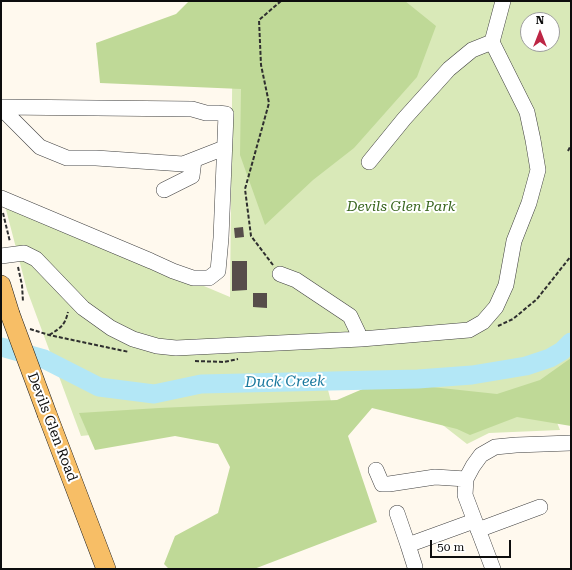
<!DOCTYPE html>
<html>
<head>
<meta charset="utf-8">
<style>
  body { margin:0 }
  #map { position:relative; width:572px; height:570px; overflow:hidden; background:#fff9ee; font-family:"Roboto Serif",serif }
  canvas { display:block }
  .frame { position:absolute; inset:0; border:2px solid #0d0d0d; pointer-events:none }
  .north { position:absolute; left:520px; top:12px; width:40px; height:40px; box-sizing:border-box; background:#fff; border:1px solid #9e9e9e; border-radius:50%; rotate:0deg; font-size:11px; font-weight:700; line-height:16px; text-align:center; color:#0d0d0d }
  .north::after { content:''; display:block; margin:auto; width:14px; height:18px; background:#bd2645; clip-path:polygon(50% 0,100% 100%,50% 72%,0 100%) }
  .scale { position:absolute; left:430px; top:540px; width:81px; height:18px; box-sizing:border-box; border:2px solid #0d0d0d; border-top:0; padding-left:5px; font-size:12px; line-height:14px; white-space:nowrap; color:#0d0d0d; -webkit-text-stroke:3px #fff; paint-order:stroke }
</style>
</head>
<body>
<div id="map">
<canvas width="572" height="570"></canvas>
<div class="frame"></div>
<div class="north">N</div>
<div class="scale">50 m</div>
</div>
<script>
const c = document.querySelector('canvas').getContext('2d');
c.lineJoin = 'round';
function fill(path, color) { c.fillStyle = color; c.fill(path, 'evenodd'); }
function trace(path, color, width, dash) { c.strokeStyle = color; c.lineWidth = width; c.lineCap = dash ? 'butt' : 'round'; c.setLineDash(dash || []); c.stroke(path); }
function label(font, color, halo, rows, align = 'center') {
  c.font = font + ' "Roboto Serif",serif'; c.lineWidth = 4; c.setLineDash([]); c.textBaseline = 'middle'; c.strokeStyle = halo; c.fillStyle = color; for (const [text, x, y, turn = 0] of rows) {
    c.save(); c.translate(x, y); c.rotate((+turn || 0) * Math.PI / 180); c.textAlign = isNaN(turn) ? turn : align; if (halo) c.strokeText(text, 0, 0); c.fillText(text, 0, 0); c.restore();
  }
}
fill(new Path2D(`
  M233,1H571V371L544,390L560,430L489,433L467,444L385,380L328,390L333,409L81,436L27,290L4,202L230,297ZM528,20H552V44H528Z`), '#d9e9b8');
fill(new Path2D(`
  M189,1H405L436,26L417,77L354,148L313,180L265,225L240,155L241,89L100,83L96,43L176,14Z
  M571,358V426L517,417L470,435L457,429L372,408L348,436L377,522L254,569H169L164,564L175,536L218,513L230,467L218,444L175,436L95,450L79,413L159,408L337,400L365,388L413,385L497,394L540,380Z`), '#bfd997');
trace(new Path2D(`
  M1,347L44,359L99,387L154,394L201,384L418,379L472,375L526,366L550,358L562,351L571,342`), '#b3e7f6', 19);
fill(new Path2D(`
  M243,227L244,237L235,238L234,228Z
  M232,261H247V290L232,291Z
  M253,293H267V308L253,307Z`), '#564d4a');
const minor = new Path2D(`
  M1,107L192,109L206,113H218L226,114L221,238L218,271L209,278H193L173,271L151,261L1,198
  M1,108L40,147L67,158H96L183,164L224,148
  M369,162L404,119L449,69L472,50L492,42
  M164,190L192,176L194,160
  M1,256L24,253L36,259L83,308L111,328L133,339L157,346L176,348L361,339L469,330L483,322L496,307L506,285L514,241L529,203L538,170L533,140L527,112L492,42L503,1
  M280,274L296,280L350,316L361,339
  M376,470L382,484H389L435,477L466,479
  M397,513L408,545L474,521
  M478,530L540,507
  M408,545L415,567
  M493,569L465,495L466,479L473,466L481,455L495,447L516,445L571,443`);
const major = new Path2D(`
  M1,285L10,314
  M47,414L106,569`);
trace(minor, '#404040', 16);
trace(major, '#1e1e1e', 20);
trace(new Path2D(`
  M568,151L571,145
  M3,213L10,242
  M273,265L251,236L245,189L269,103L261,65L259,20L281,1
  M18,267L22,285L23,302
  M498,326L513,319L537,299L571,256
  M30,329L49,335L129,352
  M49,335C61,328 65,325 68,312
  M195,361L224,362L238,359`), '#2f2f2f', 2, [4, 2]);
trace(minor, '#fff', 15);
trace(major, '#f7be66', 19);
const majorBridge = new Path2D(`
  M10,314L47,414`);
trace(majorBridge, '#1e1e1e', 20, []);
trace(majorBridge, '#f7be66', 19);
label('italic 14px', '#38651e', '#fff', [
  ["Devils Glen Park",401,207]
]);
label('14px', '#0d0d0d', '#fff', [
  ["Devils Glen Road",52,427,69]
]);
label('italic 15px', '#18789e', '#fff', [
  ["Duck Creek",285,382,-1]
]);
</script>
</body>
</html>
